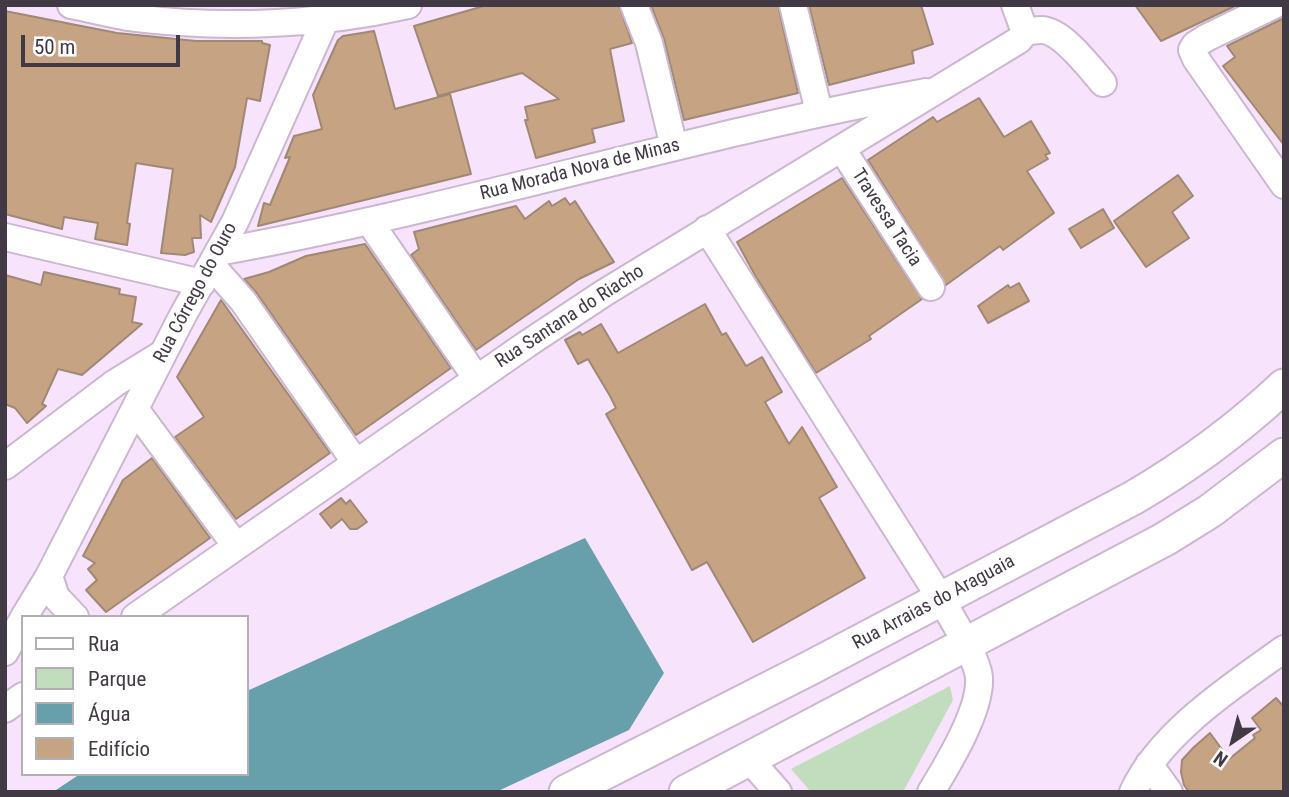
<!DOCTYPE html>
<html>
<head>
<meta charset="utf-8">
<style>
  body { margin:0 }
  #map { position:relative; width:1289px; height:797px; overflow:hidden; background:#f8e3fc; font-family:"Roboto Condensed",sans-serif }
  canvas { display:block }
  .frame { position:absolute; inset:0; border:7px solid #413943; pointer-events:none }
  .legend { position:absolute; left:21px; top:615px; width:228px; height:161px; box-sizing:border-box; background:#fff; border:2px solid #b3b0b4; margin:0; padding:9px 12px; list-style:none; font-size:21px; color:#413943 }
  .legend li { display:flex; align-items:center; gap:14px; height:35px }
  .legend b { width:35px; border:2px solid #b3b0b4 }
  .north { position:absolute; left:1198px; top:706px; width:70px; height:70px; -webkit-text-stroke:5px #fff; paint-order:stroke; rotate:215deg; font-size:19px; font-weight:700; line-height:28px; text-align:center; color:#413943 }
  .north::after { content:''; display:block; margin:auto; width:24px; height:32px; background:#413943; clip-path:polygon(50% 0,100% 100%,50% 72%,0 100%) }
  .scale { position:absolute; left:21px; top:35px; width:159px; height:32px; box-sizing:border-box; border:4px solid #413943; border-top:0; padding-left:9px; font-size:21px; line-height:24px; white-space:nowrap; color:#413943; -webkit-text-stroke:5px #fff; paint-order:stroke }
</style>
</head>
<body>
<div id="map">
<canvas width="1289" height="797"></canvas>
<div class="frame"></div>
<ul class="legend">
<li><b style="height:9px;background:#fff"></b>Rua</li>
<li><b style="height:19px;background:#c2ddbe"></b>Parque</li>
<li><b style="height:19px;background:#67a0ab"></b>Água</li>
<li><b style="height:19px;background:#c6a382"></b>Edifício</li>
</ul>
<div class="north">N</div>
<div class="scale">50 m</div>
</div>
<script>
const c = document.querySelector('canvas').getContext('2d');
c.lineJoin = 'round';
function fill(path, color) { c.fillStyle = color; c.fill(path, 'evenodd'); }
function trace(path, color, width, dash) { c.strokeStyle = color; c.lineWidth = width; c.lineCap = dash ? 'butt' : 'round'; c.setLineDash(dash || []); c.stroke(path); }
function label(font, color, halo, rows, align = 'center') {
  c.font = font + ' "Roboto Condensed",sans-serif'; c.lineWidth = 7; c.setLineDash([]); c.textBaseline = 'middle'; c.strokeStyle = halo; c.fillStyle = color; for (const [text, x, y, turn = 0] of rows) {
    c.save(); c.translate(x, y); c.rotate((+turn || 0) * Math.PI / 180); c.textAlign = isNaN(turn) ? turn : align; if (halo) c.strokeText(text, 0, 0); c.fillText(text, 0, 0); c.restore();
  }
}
fill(new Path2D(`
  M950,686L953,700L903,792H811L791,769Z`), '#c2ddbe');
fill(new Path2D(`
  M585,538L664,673L629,730L496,792H53L80,774H247V691Z`), '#67a0ab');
const building = new Path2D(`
  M499,5H619L632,43L610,49L624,121L592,129L595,142L536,158L525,120H528L525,107L559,99L522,73L438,96L414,26L484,6Z
  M651,5H778L798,93L684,120L664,39Z
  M809,5H921L933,44L912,51L914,63L829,85Z
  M1135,5H1237L1161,41Z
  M5,11L117,33L196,41H262V43L270,45L260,101L247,98L235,167L211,222L200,215L201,238H192L194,252L185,255L161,253L173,169L136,163L127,223L130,224L127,245L95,239L98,223L64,217L62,229L5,214Z
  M1284,18V145L1223,66L1235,57L1227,46Z
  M374,31L395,109L450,94L471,174L258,226L264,203L270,205L290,157L285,158L294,136L322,129L313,95L338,40L343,36Z
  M979,98L1004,137L1031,121L1050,153L1045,155L1048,159L1027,171L1054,213L1003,250L1000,246L946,285L868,160L933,117L937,122Z
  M1178,175L1193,196L1172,212L1189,238L1146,267L1114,221Z
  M842,178L922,299L869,336L871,339L816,373L756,277L737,242Z
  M565,198L570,205L575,201L614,262L579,279L476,350L411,255L419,249L414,232L516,206L525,219L549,201L552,206Z
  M1103,209L1114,228L1081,248L1069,229Z
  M365,244L451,368L356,435L256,292L244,279L269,272L306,256Z
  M44,272L120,289L119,294L136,297L132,322L142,324L82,375L58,369L42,404L46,406L27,423L15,408L5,404V275L41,285Z
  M1019,283L1029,301L988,323L978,306L1008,285L1010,288Z
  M221,300L330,453L236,519L175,437L204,417L177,377Z
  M705,304L722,335L726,333L746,366L762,357L782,392L765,402L789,444L802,427L837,487L819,498L865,578L753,642L707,562L692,570L606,414L616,408L610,396L588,359L578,364L565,340L580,332L582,335L601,324L618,353Z
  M152,458L210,538L106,612L86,590L97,580L88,569L95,563L83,556L123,480Z
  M341,498L346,504L350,500L367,522L357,529H350L342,519L331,528L320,514Z
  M1276,698L1284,707V792H1189L1184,785L1181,772L1182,760L1194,747L1210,733L1229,759L1255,738L1253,735L1261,730L1252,718Z`);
fill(building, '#c6a382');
trace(building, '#9f8974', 2);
const minor = new Path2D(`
  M71,5C92,9 114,15 135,18C224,29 320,25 408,5
  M634,5L649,43L674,147
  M793,5L819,112
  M1274,5L1206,38L1195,45L1192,50L1196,59L1284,185
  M1025,32C1030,31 1036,30 1041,30C1062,30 1090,68 1103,83
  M842,149L931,287
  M369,221L477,379
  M707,229L941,599C951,617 978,659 979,678C981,710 948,764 931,792
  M5,237L202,283
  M218,252C456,209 688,136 926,92
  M212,266L243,301L356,463
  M135,409L236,546
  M5,466L115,383L162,354
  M49,576L56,597L75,617
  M24,617L49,576L183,315L235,222L332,5
  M135,617L527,344L604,293L1019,40L1025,32L1015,5
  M5,652L23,619
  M5,709L23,696
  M749,759L778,792
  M1149,764L1169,792
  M1133,792C1161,732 1231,687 1284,649`);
const major = new Path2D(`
  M566,792L808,669L1133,498C1188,466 1237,430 1284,386
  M686,792L1165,539L1210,511L1284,455`);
trace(minor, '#cbb7cf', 30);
trace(major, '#cbb7cf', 37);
trace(minor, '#fff', 26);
trace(major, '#fff', 33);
label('19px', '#413943', '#fff', [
  ["Rua Morada Nova de Minas",580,170,-14],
  ["Travessa Tacia",886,218,57],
  ["Rua Córrego do Ouro",196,293,-62],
  ["Rua Santana do Riacho",570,317,-33],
  ["Rua Arraias do Araguaia",934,603,-28]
]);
</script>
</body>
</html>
